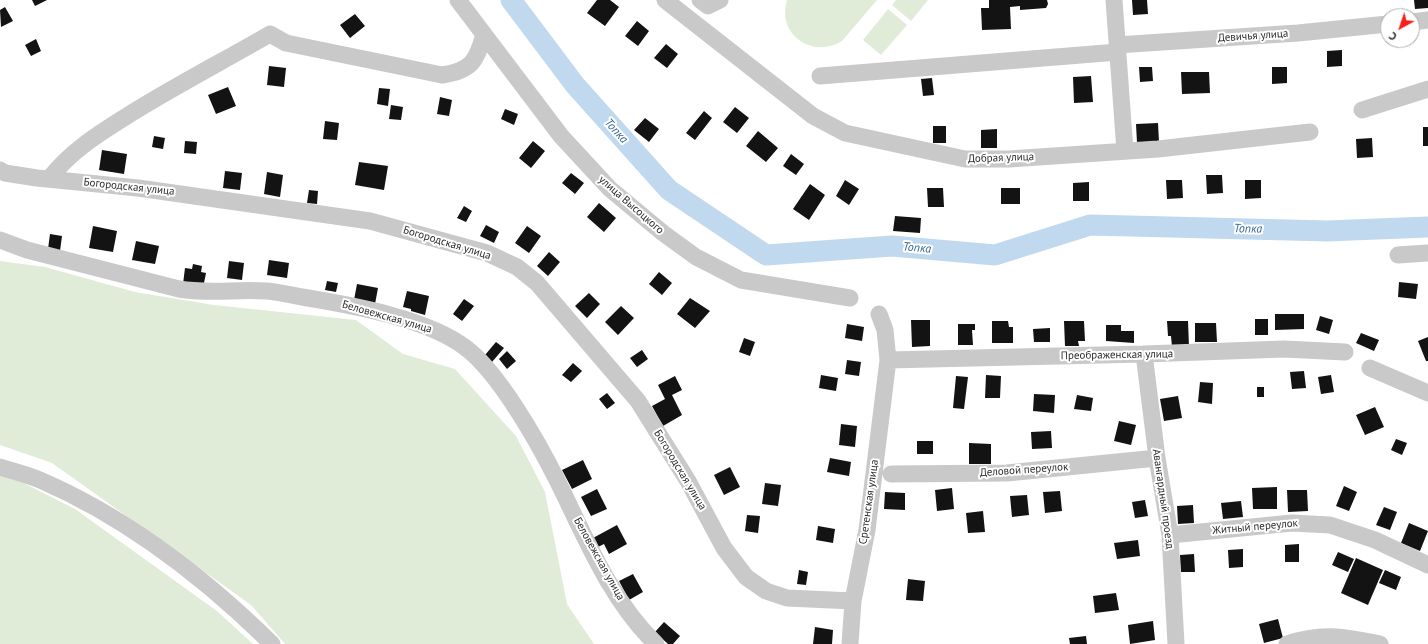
<!DOCTYPE html>
<html>
<head>
<meta charset="utf-8">
<style>
  body { margin:0 }
  #map { position:relative; width:1428px; height:644px; overflow:hidden; background:#fff; font-family:"PT Sans",sans-serif }
  canvas { display:block }
  .north { position:absolute; left:1380px; top:8px; width:40px; height:40px; box-sizing:border-box; background:#fff; border:1px solid #ababab; border-radius:50%; rotate:220deg; font-size:11px; font-weight:700; line-height:16px; text-align:center; color:#2c2c2c }
  .north::after { content:''; display:block; margin:auto; width:14px; height:18px; background:#f5201c; clip-path:polygon(50% 0,100% 100%,50% 72%,0 100%) }
</style>
</head>
<body>
<div id="map">
<canvas width="1428" height="644"></canvas>
<div class="north">С</div>
</div>
<script>
const c = document.querySelector('canvas').getContext('2d');
c.lineJoin = 'round';
function fill(path, color) { c.fillStyle = color; c.fill(path, 'evenodd'); }
function trace(path, color, width, dash) { c.strokeStyle = color; c.lineWidth = width; c.lineCap = dash ? 'butt' : 'round'; c.setLineDash(dash || []); c.stroke(path); }
function label(font, color, halo, rows, align = 'center') {
  c.font = font + ' "PT Sans",sans-serif'; c.lineWidth = 4; c.setLineDash([]); c.textBaseline = 'middle'; c.strokeStyle = halo; c.fillStyle = color; for (const [text, x, y, turn = 0] of rows) {
    c.save(); c.translate(x, y); c.rotate((+turn || 0) * Math.PI / 180); c.textAlign = isNaN(turn) ? turn : align; if (halo) c.strokeText(text, 0, 0); c.fillText(text, 0, 0); c.restore();
  }
}
fill(new Path2D(`
  M787,0H877L842,41C813,59 776,35 787,0Z
  M896,0H928L911,21L892,5Z
  M888,9L907,25L881,55L863,40Z
  M0,261L45,267L135,292L214,305L356,320L403,354L455,369L516,436L545,492L567,604L594,644H285L251,605L52,463L0,445Z
  M0,471L75,509L217,611L253,644H0Z`), '#e1ecd8');
trace(new Path2D(`
  M511,0L575,85L669,190L766,255L892,246L995,255L1090,225L1327,231L1428,227`), '#c1d9ee', 21);
fill(new Path2D(`
  M32,0H47L35,6Z
  M597,0H610L619,7L605,26L587,13Z
  M989,0H1047L1048,4L1046,8L1020,10V6L1010,7L1011,29L982,30L981,8H989Z
  M1132,0H1147L1148,14L1133,15Z
  M1414,0H1428V8L1415,9Z
  M5,7L13,21L1,27L0,10Z
  M355,14L365,26L350,38L340,25Z
  M637,21L649,31L638,46L625,36Z
  M36,39L41,51L31,56L25,45Z
  M666,44L678,54L667,68L654,58Z
  M1342,50V66L1327,67V51Z
  M269,66L286,68L284,87L267,85Z
  M1139,67H1152L1153,81L1140,82Z
  M1272,67H1287V83L1272,84Z
  M1181,72H1209L1210,93L1182,94Z
  M1091,76L1093,102L1074,103L1073,77Z
  M932,78L934,95L923,96L921,79Z
  M228,87L236,106L216,114L208,95Z
  M379,88L390,89L388,106L377,104Z
  M440,97L452,100L449,116L437,114Z
  M391,105L403,107L401,120L389,119Z
  M735,107L749,118L737,133L723,122Z
  M505,109L518,114L514,125L501,119Z
  M704,111L712,118L695,140L686,133Z
  M645,118L659,129L649,142L634,130Z
  M325,121L339,123L337,140L323,139Z
  M1158,123L1159,142L1137,143L1136,124Z
  M933,126H946V143H933Z
  M1423,127H1428V146H1423Z
  M997,129V148H981V130Z
  M758,131L778,148L766,162L746,146Z
  M154,136L165,138L163,149L152,147Z
  M1372,138L1373,157L1357,158L1356,139Z
  M185,141L197,142L196,154L184,153Z
  M533,141L545,151L531,168L519,158Z
  M102,150L127,154L124,174L99,170Z
  M791,154L804,164L796,175L783,166Z
  M359,162L388,166L384,190L355,185Z
  M225,171L242,173L240,190L223,188Z
  M267,172L283,175L280,197L264,194Z
  M571,173L584,183L575,194L562,183Z
  M1206,175H1222L1223,193L1207,194Z
  M845,180L859,189L849,205L836,196Z
  M1166,180H1182L1183,198L1167,199Z
  M1245,180H1261V198L1245,199Z
  M1089,182V201H1073V183Z
  M810,184L825,195L809,220L793,209Z
  M927,188H943L944,207H928Z
  M1001,188H1020V204H1001Z
  M309,190L318,191L317,204L307,203Z
  M599,203L616,218L604,232L587,217Z
  M464,206L472,211L466,222L457,218Z
  M895,216L921,218L920,233L893,231Z
  M486,225L499,232L494,243L480,236Z
  M93,226L117,231L113,252L89,248Z
  M527,226L541,236L529,253L515,243Z
  M50,234L62,236L60,251L48,249Z
  M136,241L159,246L155,264L132,260Z
  M549,252L560,262L548,276L537,266Z
  M269,260L289,263L287,278L267,275Z
  M229,261L244,263L242,280L227,278Z
  M193,264L202,266L201,272L206,273L203,288L183,284L185,268L192,269Z
  M659,272L672,283L662,295L649,284Z
  M327,281L338,283L336,292L325,290Z
  M1399,282L1418,284L1416,299L1398,297Z
  M357,284L378,288L375,304L354,300Z
  M407,291L429,296L425,315L411,311V309L403,307Z
  M589,293L600,304L587,318L575,306Z
  M690,298L710,311L695,328L677,314Z
  M464,299L474,306L462,321L453,314Z
  M621,306L634,318L618,335L605,322Z
  M1275,314H1304V329L1275,330Z
  M1320,316L1333,320L1329,334L1316,330Z
  M1255,319H1268V335H1255Z
  M911,320H930V346L912,347Z
  M992,321H1008L1009,327H1013V343H992Z
  M1064,321H1084L1085,341H1078L1079,346H1065Z
  M1167,321H1188L1189,347H1172L1171,336H1168Z
  M1195,323H1216L1217,342H1195Z
  M847,324L864,327L862,341L845,338Z
  M958,324H975V330H972L973,345H958Z
  M1106,325H1121V331H1134V343L1106,341Z
  M1050,328V342H1034L1033,329Z
  M1361,333L1379,340L1374,351L1356,343Z
  M1428,337V361H1426L1418,341Z
  M744,338L755,342L750,356L739,352Z
  M496,342L504,348L492,362L485,355Z
  M642,350L648,359L637,367L630,358Z
  M507,351L516,361L507,369L499,359Z
  M847,360L861,362L859,376L845,374Z
  M573,363L582,371L571,382L562,375Z
  M1304,371L1306,388L1292,389L1290,372Z
  M821,375L838,378L836,391L819,388Z
  M986,375L1001,376L1000,398H985Z
  M1331,375L1334,392L1321,394L1318,377Z
  M675,376L682,390L672,395L682,415L663,426L652,406L665,399L658,385Z
  M956,376L968,377L964,409L953,408Z
  M1200,382L1213,383L1212,404L1198,402Z
  M1257,387H1264V397H1257Z
  M607,393L615,403L607,409L599,399Z
  M1034,394L1055,395L1054,413L1033,411Z
  M1077,395L1093,398L1091,411L1074,409Z
  M1178,396L1182,418L1164,421L1160,399Z
  M1375,407L1384,427L1365,435L1356,415Z
  M1119,421L1136,425L1131,445L1114,441Z
  M841,424L857,426L855,447L839,445Z
  M1051,431L1052,448L1032,449L1031,432Z
  M1396,439L1407,443L1402,455L1391,450Z
  M917,441H933V454H917Z
  M969,443L991,444V464H969Z
  M830,458L851,462L849,476L827,472Z
  M583,460L592,479L572,489L562,470Z
  M730,467L740,487L724,495L714,475Z
  M765,483L781,485L778,506L762,504Z
  M1344,486L1357,492L1349,511L1336,506Z
  M1277,487V509H1253L1252,488Z
  M952,488L954,509L937,511L935,490Z
  M597,489L607,509L591,516L581,497Z
  M1287,490H1307L1308,511L1288,512Z
  M1060,491L1062,511L1045,513L1043,492Z
  M885,492L905,493V510L884,509Z
  M1027,495L1029,515L1012,517L1010,496Z
  M1145,500L1148,516L1135,518L1132,502Z
  M1241,501L1243,517L1223,519L1221,503Z
  M1193,505L1194,523L1178,524L1177,506Z
  M1384,507L1397,512L1390,530L1376,525Z
  M983,511L985,532L968,533L966,513Z
  M747,515L760,516L758,533L745,531Z
  M1409,523L1428,531L1420,551L1401,543Z
  M617,525L627,544L609,554L604,544L598,547L593,538Z
  M818,526L835,529L833,543L816,540Z
  M1138,540L1140,556L1117,559L1114,543Z
  M1299,544V562H1285V545Z
  M1243,549V567L1229,568L1228,550Z
  M1338,552L1354,559L1348,572L1332,565Z
  M1194,554L1195,572H1181L1180,555Z
  M1356,558L1383,570L1368,605L1341,593Z
  M799,570L808,572L806,585L797,584Z
  M1385,570L1401,577L1396,590L1379,583Z
  M633,574L643,592L629,600L619,581Z
  M908,579L925,581L923,601L906,600Z
  M1116,593L1119,610L1095,613L1093,596Z
  M1278,619L1283,638L1264,643L1259,624Z
  M1153,621L1155,640L1130,644L1128,625Z
  M664,622L680,636L673,644H668L655,632Z
  M815,627L833,630L832,644H813Z
  M1086,636L1087,644H1070L1069,638Z`), '#131313');
trace(new Path2D(`
  M458,0L561,136L610,189L663,233L696,257L741,280L850,298
  M665,0L813,116L845,133L965,159H1009L1158,149L1310,132
  M700,0L708,6L720,0
  M1114,0L1125,151
  M1412,22L1428,20
  M1117,45L1298,33L1388,24
  M820,76L1118,52
  M1362,110L1428,89
  M0,170L5,173L37,178L138,188L370,221L487,253L517,267L537,283L638,401L688,481L724,548L746,577L766,591L787,598L853,601
  M49,179C72,149 103,131 135,111C179,84 225,60 270,34L286,43L442,75C471,71 477,61 484,34
  M0,240L27,250L179,289C208,294 237,289 267,291C280,292 295,296 308,298C356,306 428,319 466,348C499,373 538,442 557,480C585,536 610,600 656,644
  M1398,255L1428,253
  M1144,354L1157,458L1170,535L1176,644
  M888,360L1144,354L1284,349L1345,352
  M1370,368L1428,393
  M0,467C13,471 28,475 40,480C128,518 204,577 272,644
  M891,474L1007,473L1157,458
  M1170,535L1292,523L1330,525L1375,540L1428,565
  M850,644L853,601L867,530L888,360L885,330L879,314
  M1287,644C1323,632 1344,637 1380,644`), '#c9c9c9', 17);
label('11px', '#2c2c2c', '#fff', [
  ["Девичья улица",1253,36,-4],
  ["Добрая улица",1001,158,-2],
  ["Богородская улица",129,187,6],
  ["улица Высоцкого",631,205,41],
  ["Богородская улица",447,243,17],
  ["Беловежская улица",387,317,16],
  ["Преображенская улица",1117,355,-1],
  ["Богородская улица",680,470,59],
  ["Деловой переулок",1024,470,-4],
  ["Авангардный проезд",1163,499,82],
  ["Сретенская улица",869,502,-82],
  ["Житный переулок",1255,527,-5],
  ["Беловежская улица",599,559,61]
]);
label('italic 12px', '#346694', '#fff', [
  ["Топка",616,131,48],
  ["Топка",1248,229,1],
  ["Топка",917,248,5]
]);
</script>
</body>
</html>
